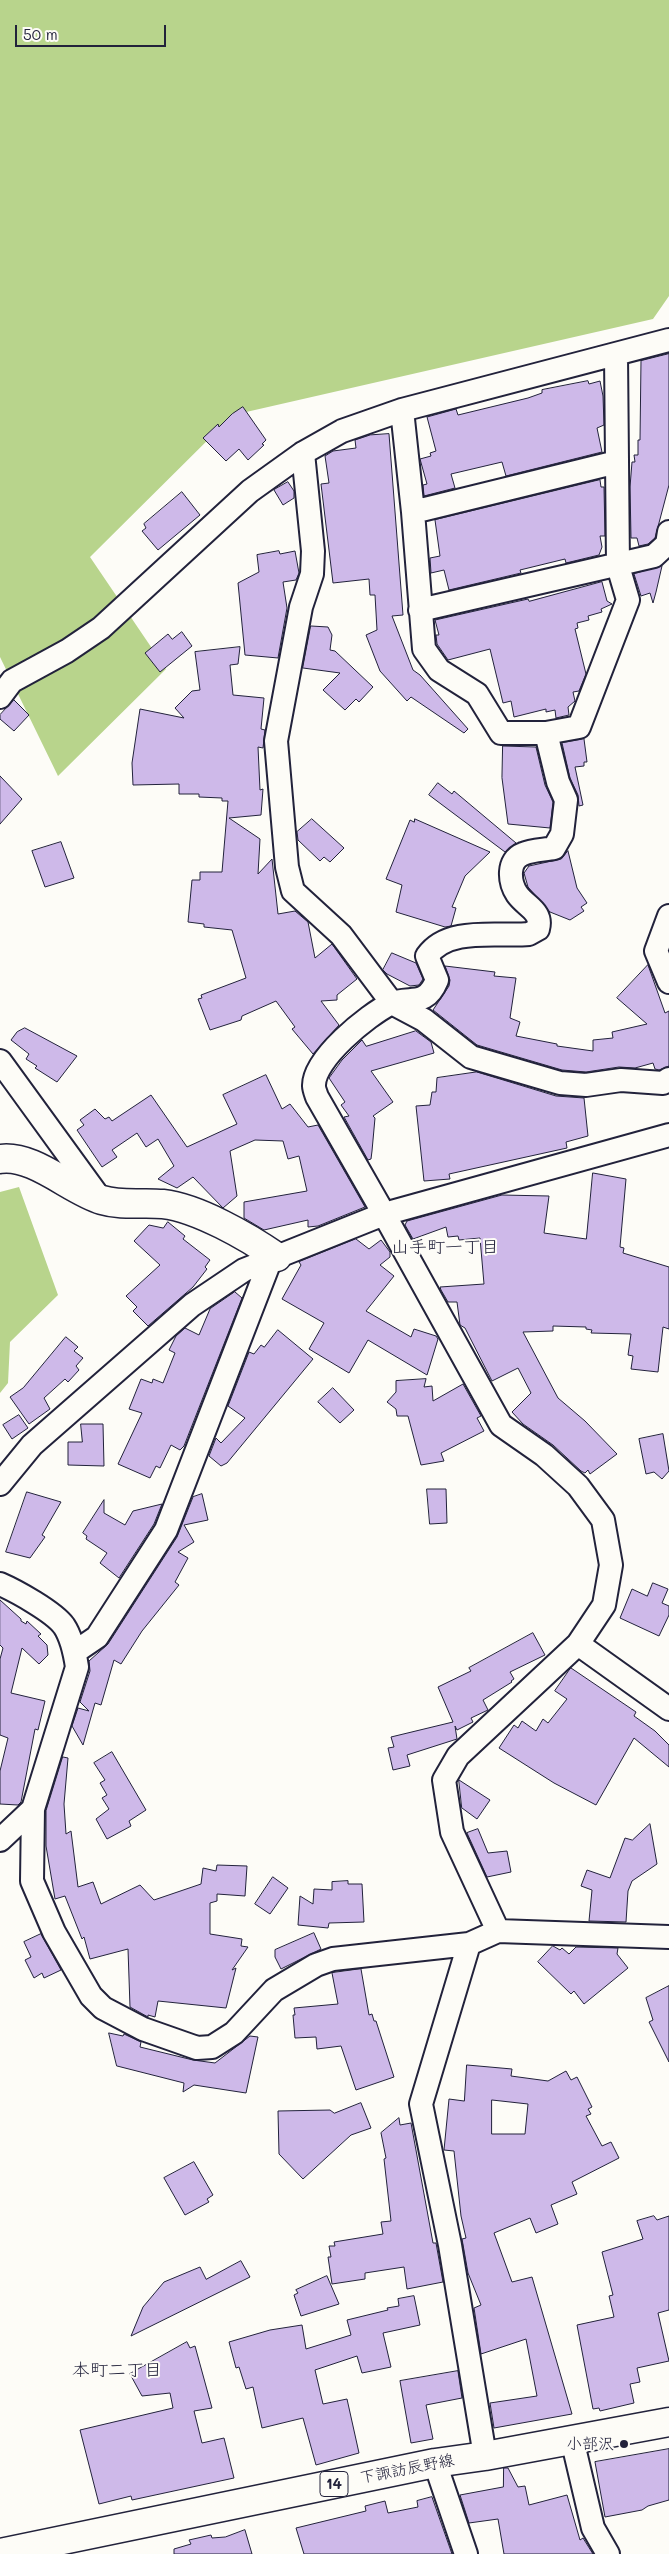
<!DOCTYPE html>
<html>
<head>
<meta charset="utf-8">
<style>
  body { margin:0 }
  #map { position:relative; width:669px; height:2554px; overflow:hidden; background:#fdfcf7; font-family:Mali,sans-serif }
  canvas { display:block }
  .scale { position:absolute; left:15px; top:25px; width:151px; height:22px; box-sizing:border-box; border:2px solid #22223b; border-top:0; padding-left:6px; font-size:15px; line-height:18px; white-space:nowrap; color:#22223b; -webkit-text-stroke:4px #fdfcf7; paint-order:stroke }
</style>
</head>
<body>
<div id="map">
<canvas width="669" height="2554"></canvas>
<div class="scale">50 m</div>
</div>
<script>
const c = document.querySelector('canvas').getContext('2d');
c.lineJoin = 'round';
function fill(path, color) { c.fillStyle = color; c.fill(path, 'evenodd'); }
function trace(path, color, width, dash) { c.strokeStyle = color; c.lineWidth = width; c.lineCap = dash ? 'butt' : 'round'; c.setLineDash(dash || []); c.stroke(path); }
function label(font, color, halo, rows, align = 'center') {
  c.font = font + ' Mali,"Klee One",sans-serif'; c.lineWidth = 4; c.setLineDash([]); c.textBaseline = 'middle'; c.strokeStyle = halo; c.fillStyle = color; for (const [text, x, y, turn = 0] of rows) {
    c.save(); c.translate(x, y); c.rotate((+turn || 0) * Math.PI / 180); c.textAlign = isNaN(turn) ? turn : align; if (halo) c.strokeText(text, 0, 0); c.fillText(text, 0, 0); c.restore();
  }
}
fill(new Path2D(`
  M0,0H669V296L653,319L233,415L90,557L166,669L58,776L0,657Z
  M19,1187L58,1295L10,1342L8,1383L0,1393V1192Z`), '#b8d48c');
const building = new Path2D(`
  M669,354V485L655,538L648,544L639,546L637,538H631L630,487L632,462H635L634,455H638V440H640L641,361Z
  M588,381L589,384L600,381L603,396L604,425L597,428L602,452L506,476L502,462L451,474L455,488L424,496L423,485L427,484L420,459L431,456L430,453L436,451L427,417L456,409L458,415L528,398L542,393V390Z
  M243,407L266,440L262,444L264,445L248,460L239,449L226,461L203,438L218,424L219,427L232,414Z
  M389,434L403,615L392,616L413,670L420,675L468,729L464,733L411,697L407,701L380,671L366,635L377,630L375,595H370L369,579L333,583L321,484L329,483L325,456L333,451L356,448L355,440L370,435Z
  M600,480L601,487H604L605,536H600L602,547L599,555L566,563L565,559L520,570L521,573L449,590L444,570L431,573L430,558L440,556L435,520Z
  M288,482L294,491V498L283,505L274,490Z
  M182,492L200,515L158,550L142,531L146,528L144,524Z
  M279,551L280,554L295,551L299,573L296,580L283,582L287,608L278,658L245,655L238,583L259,572L257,555Z
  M662,566L656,592L653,603L650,593L641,596L634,574Z
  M602,582L607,601L612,604L601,609L602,612L588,616L589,620L577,623L578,628L575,629L586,674L579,691L573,692L575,701L568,707L569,715L556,718L555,710L546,712V709L514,717L511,701L503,703L490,649L448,660L437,644L436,635H439L435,620L528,599L529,601Z
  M311,626L328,627L332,635L330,650L335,651L373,687L359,702L356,699L345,710L323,690L340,673L303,668Z
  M182,632L192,646L160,672L145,653L168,634L172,639Z
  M240,647L238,664L230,665L233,695L264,698L261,729L265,730L263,748L258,747L260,790L263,789L261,815L229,818L260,839L258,874L272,859L278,914L295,911L308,922L315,958L332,944L357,979L337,995V1000L321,1001L339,1025L313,1054L292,1029L295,1027L276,1001L242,1016L241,1020L210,1030L198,999L202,998L201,995L246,978L232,930L204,927V924L188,922L192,880H200V872H222L228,801H222V798L199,797V794H179V784L133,785L132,763L140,709L184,718L175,708L192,691L200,690L195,652Z
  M14,700L29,715L14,731L0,719V715Z
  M584,739L587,762H584V766L575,767L583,805L579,806L578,795L570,778L562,743Z
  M503,746L536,747L545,785L553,802L550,828L508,824L502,778Z
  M0,776L22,799L0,824Z
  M438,783L452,794L454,791L516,843L505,852L429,795Z
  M312,819L344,848L330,862L324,857L320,861L298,840L297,832Z
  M415,819L490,852L465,876L452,907L456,908L451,926L445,927L396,912L402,885L386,879L410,820L414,822Z
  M61,842L74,878L45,887L32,851Z
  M568,851L577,888L587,903L581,907L584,911L570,920L550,912L528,887L524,873L529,866L561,859Z
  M392,953L416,963L423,979L419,985L410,986L387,974L383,970Z
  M648,965L665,1013L669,1011V1066L659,1070L655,1069L653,1063L635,1068L619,1067L586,1072L562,1070L477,1045L433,1010L449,986L450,980L445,966L495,972L494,976L516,978L510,1018L520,1022L516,1036L557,1044V1046L593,1051V1040L613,1038L612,1032L647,1024L617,998Z
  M25,1028L77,1056L57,1082L35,1068L37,1066L26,1059L29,1054L11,1040L17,1032Z
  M416,1031L431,1042L434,1053L371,1071L393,1102L373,1116L375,1118L372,1151L371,1159L368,1160L344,1117L349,1116L341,1105L345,1102L329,1078L342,1060L362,1040L366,1046Z
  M477,1072L556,1096L584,1098L588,1136L566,1142L567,1148L449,1174L450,1179L424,1181L416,1106L430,1105L432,1092H436L437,1078Z
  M266,1075L282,1109L290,1104L308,1127L318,1125L365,1207L318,1226L308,1227V1220L264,1230L244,1218V1202L307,1191L299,1156L288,1159L283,1141L255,1140L230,1151L237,1196L223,1208L193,1177L177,1188L158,1179L174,1166L158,1139L146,1147L137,1133L112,1150L117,1157L102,1167L77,1130L84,1125L80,1120L95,1109L105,1119L109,1117L112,1121L151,1095L187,1147L237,1124L223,1095Z
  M593,1173L626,1179L620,1247L624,1248L623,1253L669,1267V1329L663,1327L658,1372L631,1369L633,1356L628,1355L631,1334L591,1333L592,1330L586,1329V1327L553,1326V1331L523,1332L558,1398L585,1421L617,1454L590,1474L588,1470L585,1473L581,1471L553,1445L523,1424L512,1412L531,1393L518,1368L492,1381L465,1328L460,1325L457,1302H448L441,1290L440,1287L484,1284L480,1238L459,1240L458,1236L448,1237L446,1227L413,1239L405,1225L407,1221L502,1195L549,1196L544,1233L586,1239Z
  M168,1222L185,1236L183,1239L210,1260L205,1267L207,1269L193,1287L148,1326L133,1311L137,1307L126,1296L160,1265L134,1241L149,1225L163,1228Z
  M356,1239L369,1249L381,1240L390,1252V1257L380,1265L394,1276L366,1311L411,1337L414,1329L436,1336L438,1339L427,1375L368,1340L349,1373L309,1349L324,1323L282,1299L301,1265L299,1262Z
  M235,1292L242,1298L184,1446L180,1450L171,1445L160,1468L156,1466L150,1478L118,1464L142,1413L129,1409L141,1379L152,1383L153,1379L163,1383L175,1353L169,1350L176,1336L185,1328L199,1335L210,1309Z
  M278,1330L313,1359L227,1463L221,1466L209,1456L216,1438L221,1443L245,1418L228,1406L249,1352L254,1354L261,1345L264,1347Z
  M66,1337L78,1347L74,1351L83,1358L76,1366L79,1370L68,1382L65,1379L44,1398L50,1409L29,1424L10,1397L23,1388Z
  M426,1379L424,1387L432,1386L433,1401L463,1384L481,1416L477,1418L484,1431L441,1453L444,1461L421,1465L408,1416H397L396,1409L387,1402L396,1392V1381Z
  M333,1388L354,1410L340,1423L318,1402Z
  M19,1415L28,1428L12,1439L3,1425Z
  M81,1424H103L104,1466L68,1465V1442H82Z
  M663,1434L669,1471L662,1479L654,1472L646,1474L639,1439Z
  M427,1489H446L447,1523L430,1524Z
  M27,1492L61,1502L42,1535L45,1537L30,1558L6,1552Z
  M202,1494L208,1520L184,1525L194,1542L178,1552L188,1558L175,1582L179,1585L142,1631L121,1664L114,1660L101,1705L95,1703L83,1745L72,1726L78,1708L89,1711L80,1702L90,1671L89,1661L108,1644L177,1537L193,1497Z
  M104,1500V1513L125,1525L133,1511L162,1504L154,1524L119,1578L100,1563L107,1553L86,1539L87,1536L83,1533Z
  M653,1583L668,1589L662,1603L669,1606V1615L659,1636L620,1618L632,1589L647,1596Z
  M0,1600L21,1619V1621L26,1624L27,1621L41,1634L38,1636L47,1645L48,1655L39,1664L22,1648L11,1693L45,1701L38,1730L35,1729L21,1802L18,1805L0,1804V1771L8,1738L0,1735V1659L3,1648L0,1645Z
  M533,1633L545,1655L510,1672L514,1679L511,1681L512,1682L483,1700L488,1710L471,1718L473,1722L457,1730L455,1726L457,1739L407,1755L410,1766L393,1770L388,1748L394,1747L391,1737L453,1722L438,1687L471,1671L469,1668Z
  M571,1668L636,1712L634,1716L655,1731L669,1745V1767L634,1738L596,1805L554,1783L499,1748L514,1725L518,1728L522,1721L536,1731L543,1719L548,1723L567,1699L555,1691Z
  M112,1752L146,1810L129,1821L131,1826L107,1839L96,1819L109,1809L102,1798L107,1795L100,1783L105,1780L94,1763Z
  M63,1757L68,1758L64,1804L66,1834L71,1831L78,1887L93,1882L101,1904L140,1885L154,1900L201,1884L203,1868L216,1871L217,1865L247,1866L245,1896L217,1894V1901L210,1903V1934L242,1939L241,1946L248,1947L232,1970L236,1968L226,2008L158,2001L155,2017L148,2015V2017L130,2007L128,1949L90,1959L84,1937L82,1939L65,1896L55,1899L46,1846V1811Z
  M459,1780L490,1800L477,1819L462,1808Z
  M650,1824L657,1864L632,1881L628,1891L626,1922L589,1921L592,1890L581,1886L587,1870L610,1878L625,1838L632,1840Z
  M478,1829L488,1853L507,1851L511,1872L487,1877L467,1833Z
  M273,1877L288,1888L270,1914L255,1904Z
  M348,1881V1884H362L364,1922L329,1923L328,1928L298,1925L300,1896L313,1904L314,1889L332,1890V1882Z
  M314,1933L321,1949L281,1969L275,1957V1950Z
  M41,1934L61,1970L44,1978L42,1973L34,1978L25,1960L31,1957L24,1942Z
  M553,1946L560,1950L562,1948L569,1954L576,1947L618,1948L617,1954L628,1968L584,2004L574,1991L571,1994L538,1962Z
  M361,1969L369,2015L372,2014L374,2021H376L394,2077L356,2090L341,2046L317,2049L316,2037L295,2038L293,2015H295L294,2008L338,2004L332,1973Z
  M669,1986V2062L649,2022L653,2020L646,1998Z
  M109,2033L123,2036L124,2034L141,2042L140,2047L193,2060L215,2063L250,2036L258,2037L246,2093L194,2085L183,2092L184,2083L117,2066Z
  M467,2065L512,2069L511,2076L548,2081L566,2071L571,2080L577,2077L592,2107L588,2109L591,2114L586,2116L602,2146L611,2142L619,2158L572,2182L577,2194L551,2205L558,2224L536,2233L530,2218L494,2233L512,2282L532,2277L572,2414L494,2428L490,2403L537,2396L526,2339L481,2354L474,2308L481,2305L468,2273L462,2239L466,2238L461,2216L454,2151L444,2150L449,2099L464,2101ZM492,2100L528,2104L525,2134H492Z
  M361,2103L371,2128L351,2135L303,2179L279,2154L278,2111L330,2110L334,2113Z
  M399,2118L400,2125L411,2123L433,2243H436L443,2282L407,2289L404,2267L365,2273V2279L332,2284L328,2257H331L329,2246H335L334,2242L383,2234L381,2222L391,2221L384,2159L386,2158L381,2133Z
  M194,2162L213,2195L207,2199L209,2202L185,2215L164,2178Z
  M654,2216L657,2220L669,2216V2310L658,2313L669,2361L637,2368L640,2382L630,2384L634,2403L600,2411L599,2408L593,2409L577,2325L614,2317L609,2296L613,2295L602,2252L643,2239L637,2221Z
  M241,2261L250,2277L131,2336L143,2307L164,2282L200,2267L206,2279Z
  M327,2276L339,2304L301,2316L294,2295L298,2293L296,2290Z
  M414,2296L420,2325L383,2333L391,2367L362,2373L357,2356L315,2370L323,2404L347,2399L359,2453L316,2465L303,2418L262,2428L253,2387L246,2389L239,2367L236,2368L229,2342L270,2330L302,2325L306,2349L351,2335L347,2320L388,2310L387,2308L399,2306L398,2299Z
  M187,2342L190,2348L195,2346L212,2408L194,2411L202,2443L224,2438L234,2478L132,2500L131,2496L99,2504L80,2430L173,2408L170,2393L142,2396L130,2374Z
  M458,2371L462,2398L426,2405L433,2439L411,2443L400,2381Z
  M669,2449V2500L648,2506L642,2510L605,2517L595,2462Z
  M504,2468H508L518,2487L525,2486L529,2505L567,2495L580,2540L583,2538L593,2554H504L498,2519L469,2523L460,2495L503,2487Z
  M432,2497L452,2554H304L296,2528L366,2511L365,2506L385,2501L388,2513L418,2507L417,2501Z
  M245,2530L252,2554H174V2549L191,2544L189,2540L211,2535L212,2538L225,2537Z`);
fill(building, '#ceb9e9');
trace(building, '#22223b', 1);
const minor = new Path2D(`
  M402,410L413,512L424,649L439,670L477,694L501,733H546L579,727L628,600L618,566L616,355
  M303,453L313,551L312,574L301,607L276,741L287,867L293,891L341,935L392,1003L424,1020L471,1057L560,1083L586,1085L621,1080L663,1083L669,1079
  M413,512L617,462
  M420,610L654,556L667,544L669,532
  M0,697L12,681L67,651L101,628L250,491L303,453L342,431L402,410L669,340
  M669,916L656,951L669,982
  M0,1061L101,1200
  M0,1484L32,1445L192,1305L244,1270L384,1214L669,1135
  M0,1584C16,1591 54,1612 64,1626C72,1638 75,1654 77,1667L33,1809L32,1881L54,1932L91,1996L103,2008L143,2029L197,2048L212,2047L234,2033L274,1990L316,1965L333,1959L469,1944L498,1931L669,1937
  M578,1644L669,1709
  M75,1652L97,1637L166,1530L270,1261
  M0,1840L33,1809
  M498,1931L452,1832L444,1780L458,1756L578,1644L604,1605L611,1565L603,1520L578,1486L544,1455L501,1425L384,1214L317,1097C316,1094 314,1089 314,1086C313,1059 368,1015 390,1004C410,995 425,1009 437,980L427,956C448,926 497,937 529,934L538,929C543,911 526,907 517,894C509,882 507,860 523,854C532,850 545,850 554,848L562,834L566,800L558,782L546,733
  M469,1944L421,2104L450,2245L485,2456
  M572,2439L593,2528L608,2554
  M435,2463L466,2554`);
const tertiary = new Path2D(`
  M0,1159C34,1154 71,1191 102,1200C122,1206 143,1202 163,1204C198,1208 248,1237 277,1257`);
const primary = new Path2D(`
  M0,2553L435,2463L485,2456L669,2422`);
trace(minor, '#22223b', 26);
trace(tertiary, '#22223b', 31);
trace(primary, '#22223b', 31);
trace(minor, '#fdfcf7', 22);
trace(tertiary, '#fdfcf7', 28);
trace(primary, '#fdfcf7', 28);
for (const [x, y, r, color] of [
  [624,2444,5,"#22223b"]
]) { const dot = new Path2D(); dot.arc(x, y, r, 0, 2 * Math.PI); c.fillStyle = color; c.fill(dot); trace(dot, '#fdfcf7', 2); }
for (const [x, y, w] of [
  [334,2484,28]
]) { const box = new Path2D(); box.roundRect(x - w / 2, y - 12.5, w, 25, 4); c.fillStyle = '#fdfcf7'; c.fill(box); trace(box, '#22223b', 1); }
label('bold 15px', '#22223b', null, [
  ["14",334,2484]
]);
label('16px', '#22223b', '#fdfcf7', [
  ["小部沢",614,2444]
], 'right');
label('16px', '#22223b', '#fdfcf7', [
  ["下諏訪辰野線",407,2469,-11]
]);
label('18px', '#22223b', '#fdfcf7', [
  ["山手町一丁目",445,1247],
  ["本町二丁目",117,2370]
]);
</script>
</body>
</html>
